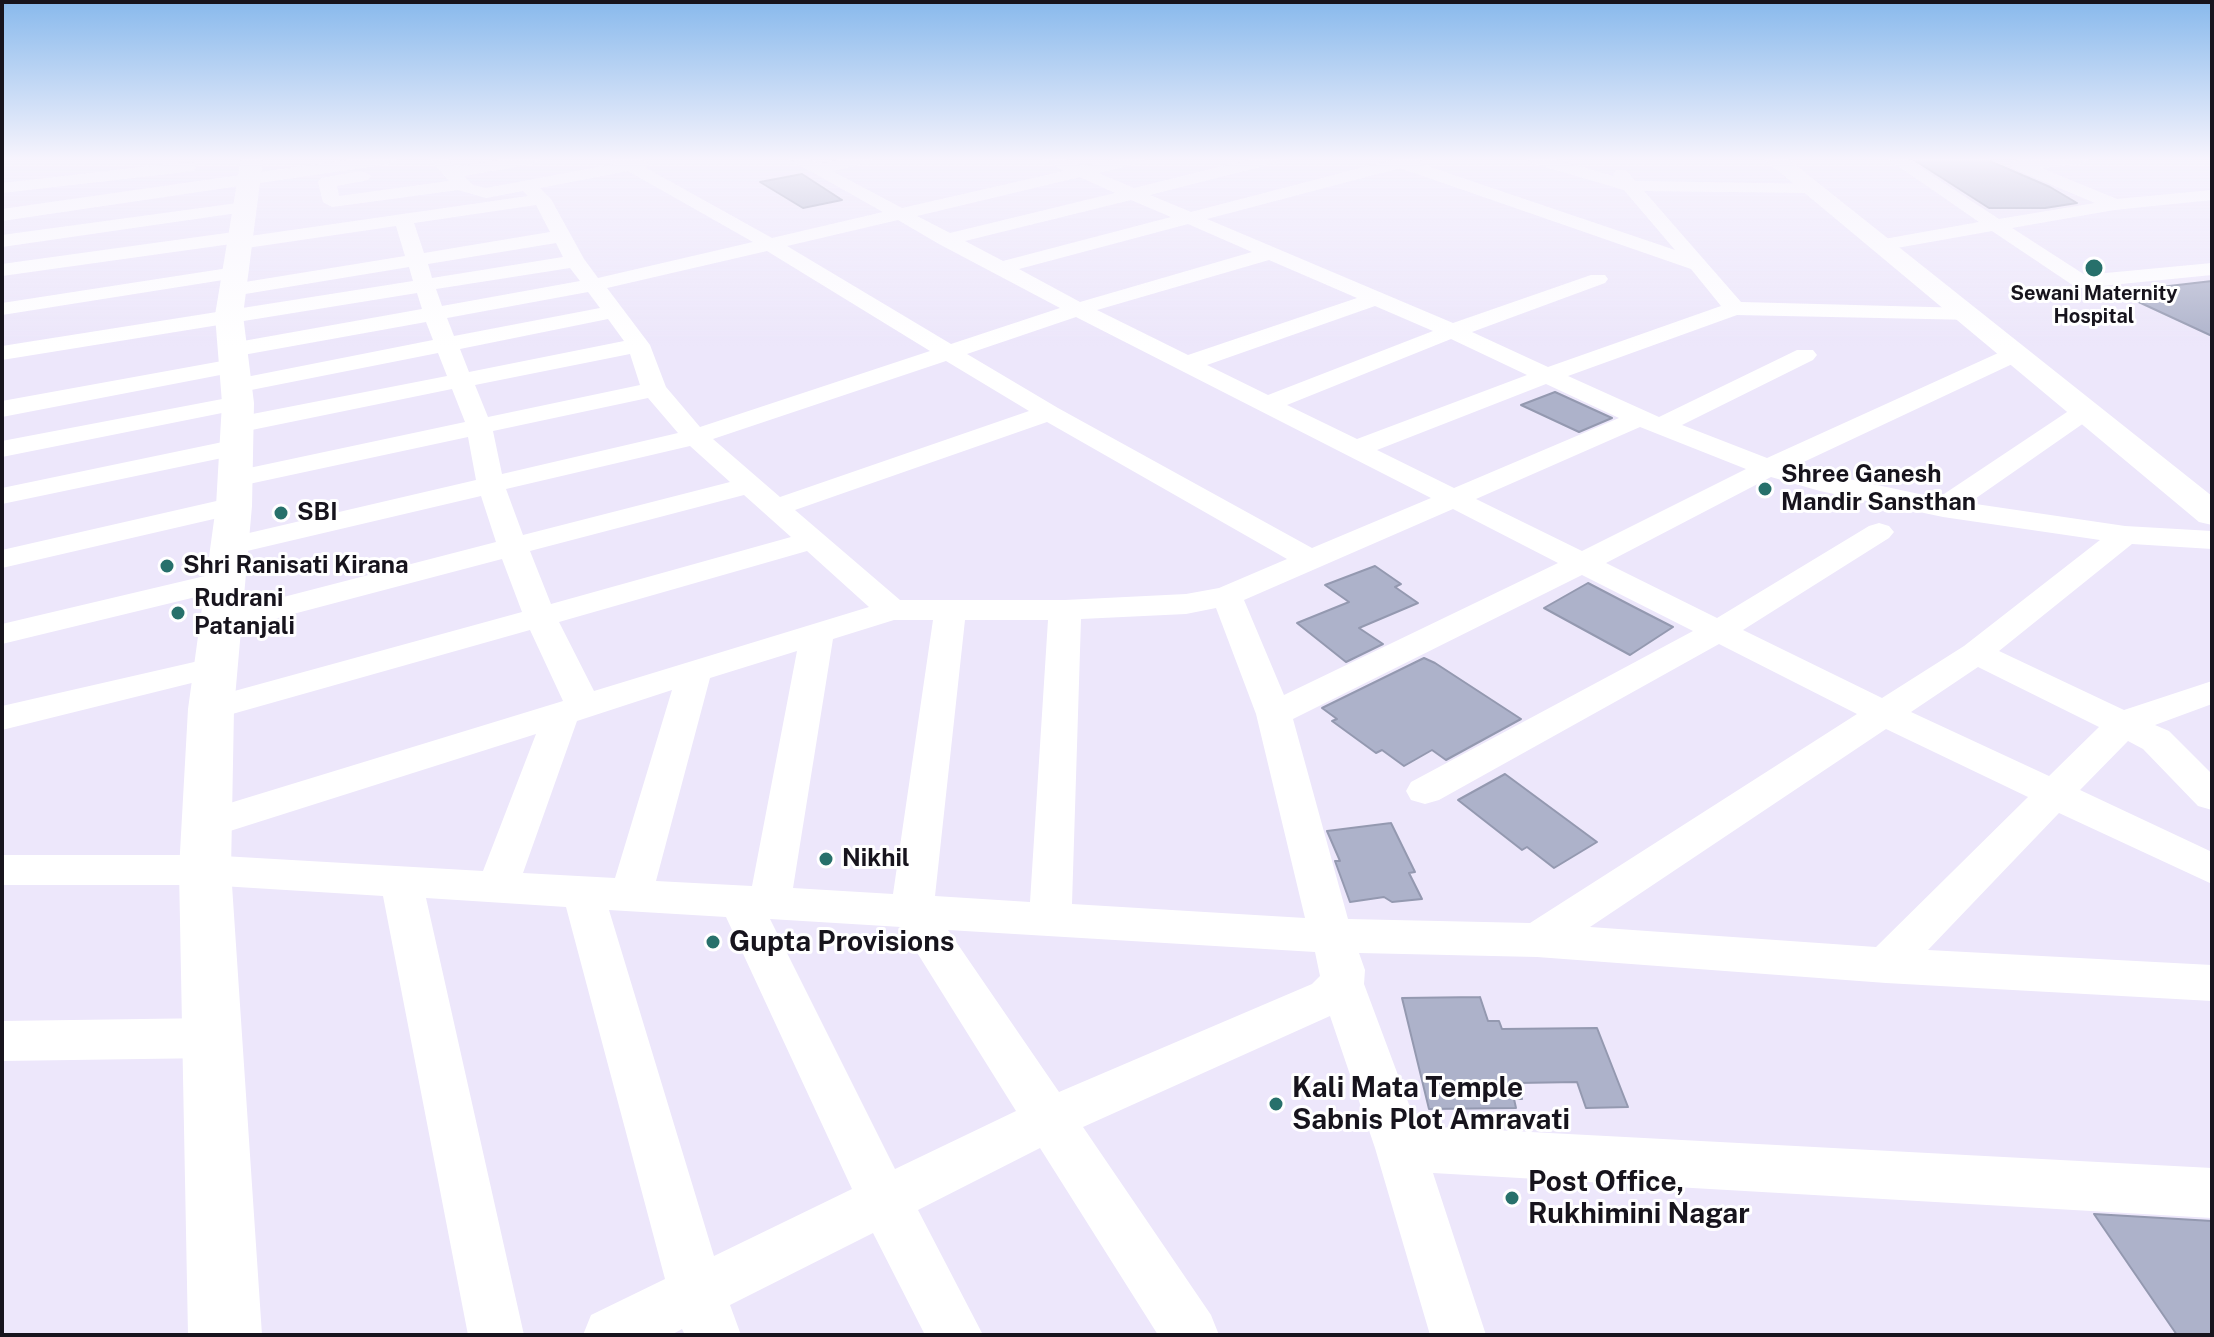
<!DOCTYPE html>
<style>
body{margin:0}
#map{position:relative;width:2214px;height:1337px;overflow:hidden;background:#ede7fb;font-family:"Public Sans",sans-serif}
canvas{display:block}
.frame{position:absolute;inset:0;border:4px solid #17141d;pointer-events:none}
</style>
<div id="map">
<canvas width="2214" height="1337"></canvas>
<div class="frame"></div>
</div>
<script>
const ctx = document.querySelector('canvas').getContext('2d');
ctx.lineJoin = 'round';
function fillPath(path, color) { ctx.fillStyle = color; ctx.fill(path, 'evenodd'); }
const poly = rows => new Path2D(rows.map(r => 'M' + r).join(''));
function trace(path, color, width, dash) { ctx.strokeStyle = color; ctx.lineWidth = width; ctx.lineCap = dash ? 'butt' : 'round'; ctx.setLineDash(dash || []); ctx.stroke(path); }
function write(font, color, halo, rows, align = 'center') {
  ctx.font = font + ' "Public Sans",sans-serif'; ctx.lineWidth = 6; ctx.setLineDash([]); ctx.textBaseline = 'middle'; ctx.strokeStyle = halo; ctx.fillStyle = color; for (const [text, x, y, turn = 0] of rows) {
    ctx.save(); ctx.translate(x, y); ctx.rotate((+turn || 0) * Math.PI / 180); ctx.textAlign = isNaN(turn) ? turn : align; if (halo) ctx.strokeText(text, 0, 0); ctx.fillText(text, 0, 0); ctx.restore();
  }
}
const building = poly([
 [1985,159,2050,187,2077,203,2045,208,1989,208,1914,160,1985,159],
 [802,174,842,200,803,208,760,182,802,174],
 [2212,281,2212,336,2117,292,2212,281],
 [1555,392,1612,418,1579,432,1521,405,1555,392],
 [1375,566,1401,584,1395,587,1418,603,1359,628,1383,644,1346,662,1297,623,1349,602,1325,585,1375,566],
 [1588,583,1634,607,1673,627,1630,655,1544,608,1588,583],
 [1424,658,1435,663,1521,719,1446,760,1432,750,1404,766,1382,750,1376,753,1332,721,1337,719,1322,708,1424,658],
 [1505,774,1597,842,1554,868,1527,847,1522,850,1458,800,1505,774],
 [1391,823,1415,872,1409,873,1422,899,1392,902,1384,897,1350,902,1335,861,1340,861,1327,831,1391,823],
 [1480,997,1488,1021,1499,1021,1502,1029,1597,1028,1628,1107,1586,1108,1577,1082,1517,1083,1522,1099,1514,1099,1516,1108,1429,1109,1402,998,1480,997],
 [2094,1214,2212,1221,2212,1335,2177,1335,2094,1214]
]);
fillPath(building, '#adb2ca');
trace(building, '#9499b0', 2);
fillPath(poly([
 [353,159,396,159,388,164,2,221,2,209,353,159],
 [430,159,447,159,455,167,503,159,540,159,532,164,464,176,473,185,486,188,615,164,610,159,641,159,649,164,646,168,772,238,883,212,789,159,810,159,818,164,840,159,872,159,870,162,832,171,902,208,1064,171,1043,159,1065,159,1083,167,1115,159,1145,159,1143,162,1098,173,1134,188,1252,159,1281,159,1279,162,1150,195,1191,212,1395,159,1423,159,1418,163,1675,250,1624,190,1529,162,1527,159,1554,159,1613,176,1615,171,1621,170,1627,171,1635,181,1817,184,1820,188,1817,192,1811,193,1644,191,1741,302,1967,308,1978,315,1975,320,1737,315,1568,376,1659,417,1797,350,1813,350,1817,355,1813,360,1682,425,1767,458,2007,349,2023,349,2027,354,2023,359,1793,467,1938,498,2076,406,2094,406,2098,411,2094,416,1969,503,2125,526,2212,531,2212,549,2132,544,1999,651,2124,710,2212,681,2212,704,2155,725,2169,731,2212,774,2212,810,2198,806,2143,749,2128,741,2080,790,2212,852,2212,884,2059,813,1928,950,2212,965,2212,1001,1886,983,1537,957,1359,953,1365,970,1364,984,1417,1126,2212,1168,2212,1218,1433,1173,1486,1335,1430,1335,1375,1148,1330,1016,1083,1127,1211,1315,1219,1335,1158,1335,1040,1148,918,1210,983,1335,925,1335,873,1233,730,1305,741,1335,685,1335,682,1329,671,1335,583,1335,591,1315,665,1279,566,907,426,898,524,1335,468,1335,383,896,205,885,2,885,2,855,205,855,483,871,536,734,208,838,194,834,188,824,194,814,563,701,530,630,211,720,198,717,193,709,198,701,522,612,502,559,221,633,210,630,205,623,210,616,496,542,481,496,230,555,219,552,215,546,219,540,476,480,468,437,235,487,225,485,221,479,225,473,235,471,465,422,452,389,237,433,228,430,224,425,228,420,237,417,447,376,438,353,236,393,227,391,224,386,227,381,236,379,433,340,426,322,232,357,224,355,220,350,224,345,232,343,422,309,417,293,2,360,2,346,413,281,409,267,233,296,223,290,233,284,405,256,396,226,240,249,231,244,2,276,2,264,241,231,250,236,528,196,523,191,486,198,458,190,332,207,323,202,318,182,321,178,362,171,371,176,368,180,337,186,339,196,449,181,430,159],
 [1400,168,1691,269,1721,306,1548,367,1472,332,1605,283,1608,279,1605,275,1591,275,1453,323,1207,219,1400,168],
 [628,171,753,242,598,278,584,259,551,199,540,188,628,171],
 [1080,177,1115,193,950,233,917,216,1080,177],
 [1131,200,1171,217,1003,261,965,241,1131,200],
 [536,205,550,232,424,253,414,223,536,205],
 [898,220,939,244,1060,308,951,344,787,246,898,220],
 [1188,224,1252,252,1080,302,1019,269,1188,224],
 [556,243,563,257,432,278,428,264,556,243],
 [767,251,930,351,700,427,666,387,650,345,607,288,767,251],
 [1269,260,1357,298,1188,355,1097,310,1269,260],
 [570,268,580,281,442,306,436,289,570,268],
 [588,292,600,308,454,336,447,318,588,292],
 [1375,306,1433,331,1268,395,1207,365,1375,306],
 [1076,317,1178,369,1431,498,1312,548,1058,408,967,354,1076,317],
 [608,319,624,341,469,372,460,349,608,319],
 [1451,339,1527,375,1357,439,1287,405,1451,339],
 [630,354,640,385,488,417,475,385,630,354],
 [946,361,1029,411,780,497,713,439,946,361],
 [1546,384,1619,418,1454,488,1377,450,1546,384],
 [648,398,678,433,502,474,493,431,648,398],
 [1047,422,1287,559,1219,588,1186,594,1065,600,900,600,795,510,1047,422],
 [1640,427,1746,469,1582,551,1476,499,1640,427],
 [690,446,730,482,523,535,506,489,690,446],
 [1771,477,1820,491,1943,517,2100,540,1964,646,1882,698,1743,630,1889,538,1894,532,1889,526,1879,523,1869,526,1717,618,1606,563,1771,477],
 [744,495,791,537,551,604,530,551,744,495],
 [1453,509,1558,563,1284,695,1244,600,1453,509],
 [807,551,869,607,594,691,559,622,807,551],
 [1582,575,1693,631,1411,782,1406,791,1411,800,1425,804,1439,800,1719,644,1857,714,1530,923,1348,919,1293,719,1582,575],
 [1216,608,1256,714,1305,918,1072,904,1081,619,1186,614,1216,608],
 [894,620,933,620,893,894,793,888,833,639,894,620],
 [965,620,1048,620,1030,902,935,896,965,620],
 [797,651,752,886,656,881,710,678,797,651],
 [1978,667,2099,727,2049,776,1911,712,1978,667],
 [672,690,615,878,523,873,577,721,672,690],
 [1886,729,2028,797,1876,947,1590,927,1886,729],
 [609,910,726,917,852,1189,714,1256,609,910],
 [770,919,901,927,1016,1111,895,1169,770,919],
 [948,930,1315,952,1320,976,1312,984,1059,1092,948,930],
 [1888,159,1907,159,1999,219,2095,203,2012,168,2010,164,2018,159,2088,159,2080,164,2041,168,2117,199,2212,190,2212,200,2114,210,2012,228,2085,275,2212,263,2212,275,2081,288,2074,286,1992,231,1880,251,1873,249,1870,245,1873,241,1979,222,1888,159],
 [188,162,194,163,196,167,194,171,2,193,2,183,188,162],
 [245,202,251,203,254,207,251,211,2,247,2,235,245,202],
 [235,267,242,269,245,273,242,277,2,315,2,303,235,267],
 [233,359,241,361,245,366,241,371,2,417,2,401,233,359],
 [238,396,247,398,250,403,247,408,2,457,2,441,238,396],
 [237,439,246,441,250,447,246,453,2,504,2,488,237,439],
 [234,497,244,500,248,506,244,512,2,568,2,550,234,497],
 [226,571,237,573,241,580,237,587,2,644,2,624,226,571],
 [216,657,228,660,233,667,228,674,2,730,2,706,216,657],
 [212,1018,229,1024,235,1038,229,1052,212,1058,2,1061,2,1021,212,1018]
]), '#fff');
fillPath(poly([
 [241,159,263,159,243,315,254,403,252,506,234,709,231,870,262,1335,188,1335,179,870,188,709,216,506,222,403,215,315,241,159],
 [1764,159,1788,159,2212,496,2212,525,2199,522,1764,159]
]), '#fff');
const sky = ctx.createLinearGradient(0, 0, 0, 346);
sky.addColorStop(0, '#88b9ec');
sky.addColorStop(0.46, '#f7f4fd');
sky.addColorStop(1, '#f7f4fd00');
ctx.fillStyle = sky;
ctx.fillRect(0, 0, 2214, 346);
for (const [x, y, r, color] of [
 [2094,268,10,"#27706b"],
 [1765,489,8,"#27706b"],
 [281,513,8,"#27706b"],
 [167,566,8,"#27706b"],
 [178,613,8,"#27706b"],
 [826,859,8,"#27706b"],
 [713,942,8,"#27706b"],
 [1276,1104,8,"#27706b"],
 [1512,1198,8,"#27706b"]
]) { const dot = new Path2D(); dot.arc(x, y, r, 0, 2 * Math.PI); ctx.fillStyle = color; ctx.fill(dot); trace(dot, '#fff', 3); }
write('bold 20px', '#17141d', '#fff', [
 ["Sewani Maternity",2094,294],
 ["Hospital",2094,317]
]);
write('bold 24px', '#17141d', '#fff', [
 ["Shree Ganesh",1781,475],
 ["Mandir Sansthan",1781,503],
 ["SBI",297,513],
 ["Shri Ranisati Kirana",183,566],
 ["Rudrani",194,599],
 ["Patanjali",194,627],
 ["Nikhil",842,859]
], 'left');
write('bold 28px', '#17141d', '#fff', [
 ["Gupta Provisions",729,942],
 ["Kali Mata Temple",1292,1088],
 ["Sabnis Plot Amravati",1292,1120],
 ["Post Office,",1528,1182],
 ["Rukhimini Nagar",1528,1214]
], 'left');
</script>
